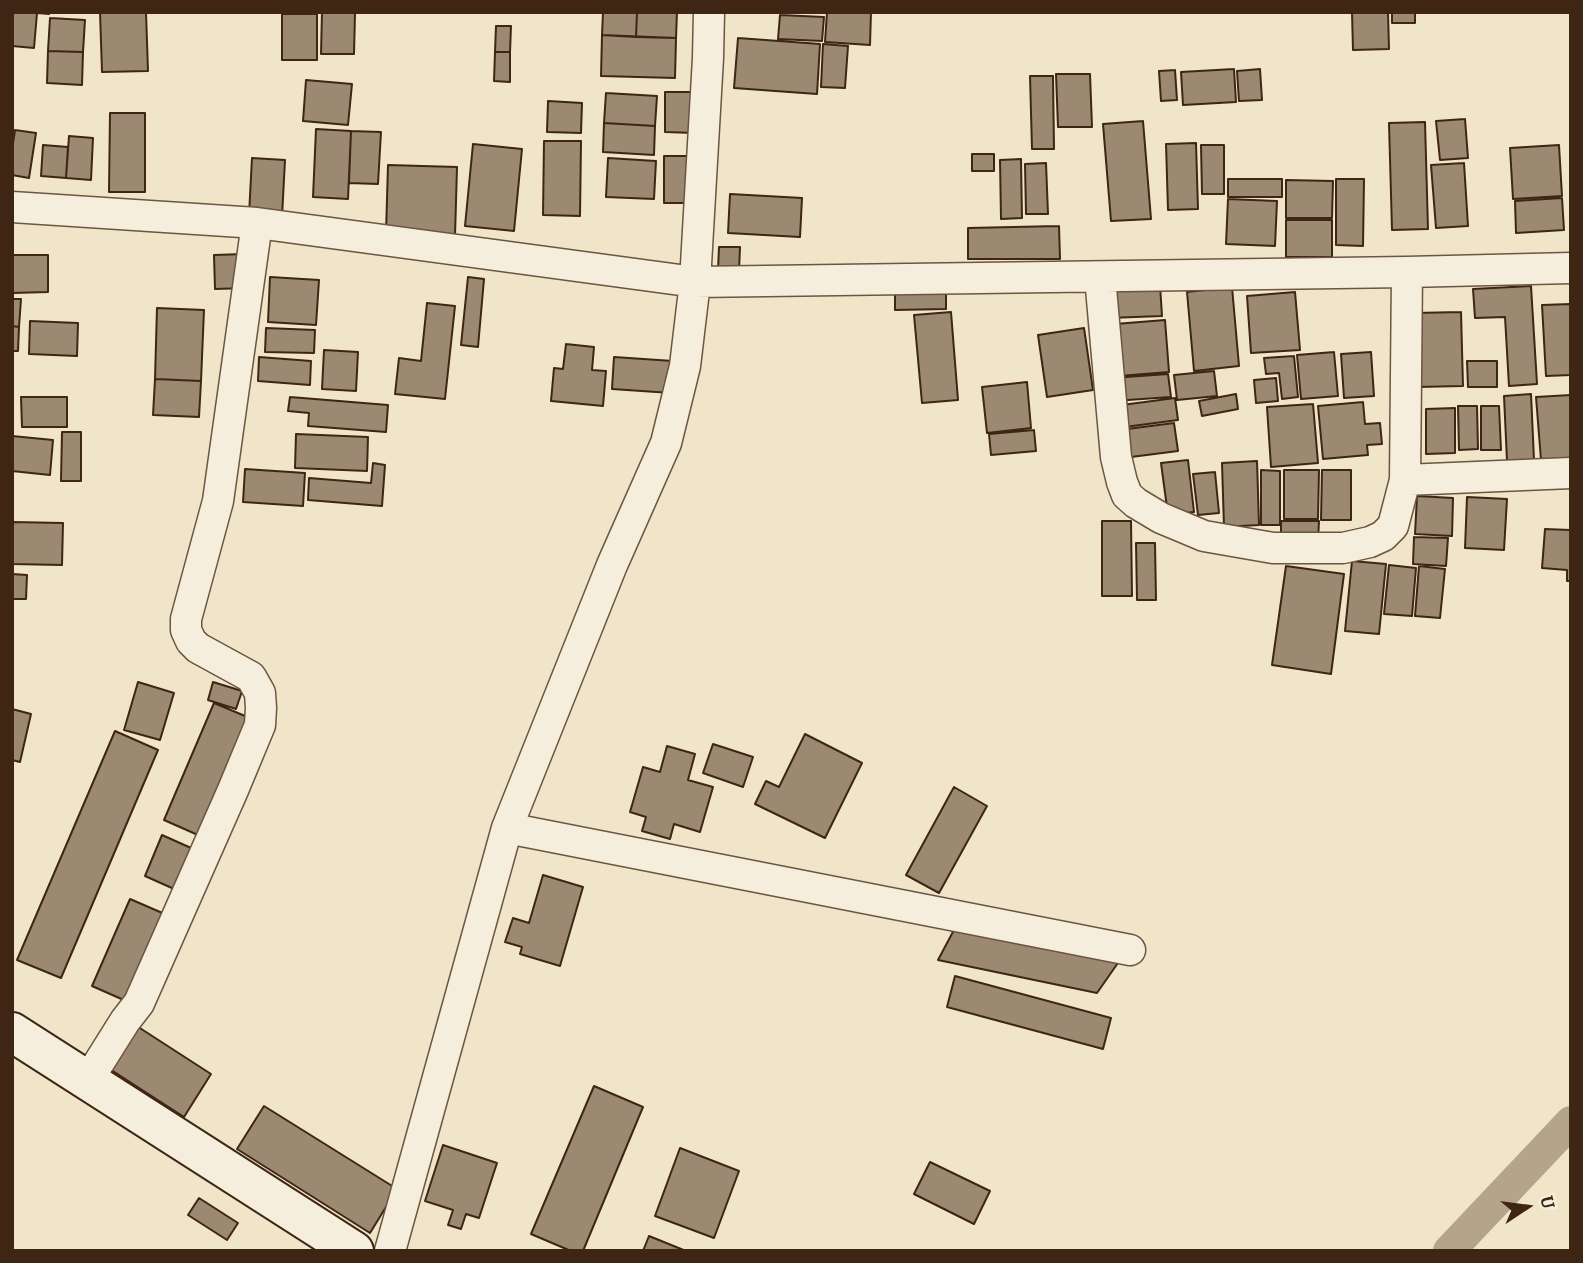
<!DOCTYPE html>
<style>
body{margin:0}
#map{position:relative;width:1583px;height:1263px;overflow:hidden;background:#f1e5c9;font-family:Alegreya,serif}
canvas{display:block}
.frame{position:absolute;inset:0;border:14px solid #3f2514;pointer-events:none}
.north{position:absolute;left:1492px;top:1172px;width:70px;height:70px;-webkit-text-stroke:5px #f6eedc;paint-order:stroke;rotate:77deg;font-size:19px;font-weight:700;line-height:28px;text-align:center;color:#3f2514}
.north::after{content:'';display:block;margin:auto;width:24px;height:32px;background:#3f2514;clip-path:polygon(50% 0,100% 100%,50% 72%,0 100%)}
</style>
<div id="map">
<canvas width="1583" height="1263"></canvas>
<div class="frame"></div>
<div class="north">U</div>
</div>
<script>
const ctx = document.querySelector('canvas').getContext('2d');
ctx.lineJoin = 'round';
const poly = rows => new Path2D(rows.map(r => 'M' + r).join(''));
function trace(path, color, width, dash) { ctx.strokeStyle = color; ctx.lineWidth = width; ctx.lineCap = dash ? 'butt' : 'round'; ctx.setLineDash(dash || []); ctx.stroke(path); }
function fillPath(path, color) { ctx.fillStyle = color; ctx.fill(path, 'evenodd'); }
trace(poly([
 [1449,1251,1571,1122]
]), '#b4a48b', 32);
const building = poly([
 [12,12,49,12,49,14,37,13,34,48,12,46,12,12],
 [100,12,146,12,148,71,102,72,100,12],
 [322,12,355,13,354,54,321,54,322,12],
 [603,12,637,12,636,37,602,35,603,12],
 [637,12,677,12,676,38,636,37,637,12],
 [827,12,871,12,870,45,825,42,827,12],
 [1352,12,1388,12,1389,49,1353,50,1352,12],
 [1392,12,1415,12,1415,23,1392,23,1392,12],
 [282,14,317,14,317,60,282,60,282,14],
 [780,15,824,17,822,41,778,39,780,15],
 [50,18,85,20,83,52,48,51,50,18],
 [496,26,511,26,510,52,495,52,496,26],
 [602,35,676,38,675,78,601,76,602,35],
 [738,38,820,44,817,94,734,88,738,38],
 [823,44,848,46,845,88,821,87,823,44],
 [48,51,83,52,82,85,47,83,48,51],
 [495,52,510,52,510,82,494,81,495,52],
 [1234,69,1236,102,1183,105,1181,72,1234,69],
 [1260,69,1262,100,1239,101,1237,71,1260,69],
 [1175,70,1177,100,1161,101,1159,71,1175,70],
 [1056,74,1090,74,1092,127,1058,127,1056,74],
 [1030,76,1053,76,1054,149,1032,149,1030,76],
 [306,80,352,84,348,125,303,121,306,80],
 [665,92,695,92,694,133,665,132,665,92],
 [606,93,657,96,655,126,604,123,606,93],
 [548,101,582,103,581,133,547,132,548,101],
 [110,113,145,113,145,192,109,192,110,113],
 [1465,119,1468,158,1440,160,1436,121,1465,119],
 [1143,121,1151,219,1111,221,1103,124,1143,121],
 [1425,122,1428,229,1392,230,1389,123,1425,122],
 [604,123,655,126,654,155,603,152,604,123],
 [316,129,351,131,348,199,313,197,316,129],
 [15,130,36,133,29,178,12,175,12,150,15,130],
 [351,131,381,132,378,184,349,183,351,131],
 [69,136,93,138,91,180,66,178,69,136],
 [544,141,581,141,580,216,543,215,544,141],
 [1196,143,1198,209,1168,210,1166,144,1196,143],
 [473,144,522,149,514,231,465,226,473,144],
 [43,145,68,147,66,178,41,176,43,145],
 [1201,145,1224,145,1224,194,1202,194,1201,145],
 [1559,145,1562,196,1513,199,1510,148,1559,145],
 [972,154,994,154,994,171,972,171,972,154],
 [664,156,693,156,694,203,664,203,664,156],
 [252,158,285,160,282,217,249,215,252,158],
 [608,158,656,161,654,199,606,197,608,158],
 [1021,159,1022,218,1001,219,1000,160,1021,159],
 [1046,163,1048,214,1026,214,1025,164,1046,163],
 [1464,163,1468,226,1436,228,1431,165,1464,163],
 [388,165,457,167,455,236,386,233,388,165],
 [1228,179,1282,179,1282,197,1228,197,1228,179],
 [1336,179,1364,179,1363,246,1336,245,1336,179],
 [1286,180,1333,181,1332,218,1286,218,1286,180],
 [730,194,802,198,800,237,728,233,730,194],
 [1562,198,1564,230,1516,233,1515,201,1562,198],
 [1228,199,1277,201,1275,246,1226,244,1228,199],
 [1286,220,1332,220,1332,257,1286,257,1286,220],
 [1059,226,1060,259,968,259,968,228,1059,226],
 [719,247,740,247,739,271,718,270,719,247],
 [245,254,247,288,215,289,214,255,245,254],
 [12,255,48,255,48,292,12,293,12,255],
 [270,277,319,280,316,325,268,322,270,277],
 [468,277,484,279,478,347,461,345,468,277],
 [946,284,946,309,895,310,895,286,946,284],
 [1160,285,1162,316,1109,318,1107,287,1160,285],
 [1531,286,1537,384,1509,386,1505,317,1475,318,1473,289,1531,286],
 [1232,287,1239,366,1194,371,1187,292,1232,287],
 [1295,292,1300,350,1251,353,1247,296,1295,292],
 [12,299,21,299,19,327,12,326,12,299],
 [427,303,455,306,445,399,395,394,399,358,421,361,427,303],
 [1571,304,1571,375,1546,376,1542,305,1571,304],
 [157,308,204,310,201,381,155,379,157,308],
 [951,312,958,400,922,403,914,315,951,312],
 [1461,312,1463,386,1416,387,1414,313,1461,312],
 [1165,320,1169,372,1119,376,1115,324,1165,320],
 [30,321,78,323,77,356,29,354,30,321],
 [12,326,19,327,18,351,12,351,12,326],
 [266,328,315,330,314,353,265,352,266,328],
 [1084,328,1093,390,1047,397,1038,335,1084,328],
 [566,344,594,347,592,370,606,371,603,406,551,401,554,368,563,369,566,344],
 [324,350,358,352,356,391,322,389,324,350],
 [1334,352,1338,396,1301,399,1297,355,1334,352],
 [1371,352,1374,396,1344,398,1341,354,1371,352],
 [1294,356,1298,397,1282,399,1279,373,1266,374,1264,358,1294,356],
 [259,357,311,361,310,385,258,381,259,357],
 [614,357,673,361,671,393,612,389,614,357],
 [1467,361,1497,361,1497,387,1468,387,1467,361],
 [1214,371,1217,396,1177,400,1174,375,1214,371],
 [1168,374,1171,397,1113,401,1112,378,1168,374],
 [1276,378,1278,401,1256,403,1254,380,1276,378],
 [155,379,201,381,199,417,153,415,155,379],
 [1027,382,1031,428,987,433,982,387,1027,382],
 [1236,394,1238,409,1202,416,1199,401,1236,394],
 [1531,394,1534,460,1507,461,1504,396,1531,394],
 [1571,395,1571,458,1541,460,1536,397,1571,395],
 [21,397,67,397,67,427,22,427,21,397],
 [290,397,388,405,386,432,308,426,309,413,288,411,290,397],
 [1175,398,1178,420,1125,427,1122,405,1175,398],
 [1363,402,1365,424,1380,423,1382,444,1367,445,1368,455,1323,459,1318,406,1363,402],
 [1313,404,1318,463,1271,467,1267,407,1313,404],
 [1458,406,1477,406,1478,449,1459,450,1458,406],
 [1481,406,1499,406,1501,450,1481,450,1481,406],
 [1455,408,1455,453,1426,454,1426,409,1455,408],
 [1174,423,1178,451,1131,457,1127,429,1174,423],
 [1034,430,1036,451,991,455,989,434,1034,430],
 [62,432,81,432,81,481,61,481,62,432],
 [296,434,368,437,367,471,295,468,296,434],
 [12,436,53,440,50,475,12,471,12,436],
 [1188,460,1194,512,1168,515,1161,463,1188,460],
 [1257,461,1259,525,1224,527,1222,463,1257,461],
 [373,463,385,465,382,506,308,500,309,478,371,483,373,463],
 [245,469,305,473,303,506,243,502,245,469],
 [1261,470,1280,471,1280,525,1261,525,1261,470],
 [1284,470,1319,470,1318,519,1284,519,1284,470],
 [1322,470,1351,470,1351,520,1321,520,1322,470],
 [1215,472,1219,513,1198,515,1193,474,1215,472],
 [1417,496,1453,498,1452,536,1415,534,1417,496],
 [1467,497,1507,499,1504,550,1465,548,1467,497],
 [1571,519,1571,581,1567,581,1567,570,1542,568,1545,529,1570,530,1571,519],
 [1102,521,1131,521,1132,596,1102,596,1102,521],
 [1281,521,1319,521,1318,541,1281,540,1281,521],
 [12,522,63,523,62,565,12,564,12,522],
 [1414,537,1448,538,1446,566,1413,564,1414,537],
 [1136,543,1155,543,1156,600,1137,600,1136,543],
 [1352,561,1386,564,1379,634,1345,631,1352,561],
 [1389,565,1416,568,1412,616,1384,614,1389,565],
 [1286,566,1344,574,1331,674,1272,665,1286,566],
 [1419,566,1445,569,1440,618,1415,616,1419,566],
 [12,574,27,575,26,599,12,599,12,574],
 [138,682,174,693,160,740,124,730,138,682],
 [213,682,242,691,236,709,208,700,213,682],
 [214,703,257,721,207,839,164,820,214,703],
 [12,709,31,714,20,762,12,760,12,709],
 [115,731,158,750,61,978,17,960,115,731],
 [805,734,862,763,825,838,755,804,766,781,779,787,805,734],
 [713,744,753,757,743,787,703,773,713,744],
 [667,746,695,754,688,780,713,787,700,832,674,824,670,839,642,831,646,817,630,812,643,767,660,772,667,746],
 [954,787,987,806,939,893,906,875,954,787],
 [162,835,200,852,183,893,145,876,162,835],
 [543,875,583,887,560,966,520,954,522,947,505,942,513,918,529,923,543,875],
 [130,899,174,918,135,1005,92,986,130,899],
 [955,928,1120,960,1097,993,938,960,955,928],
 [955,976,1111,1018,1103,1049,947,1007,955,976],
 [129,1021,211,1074,184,1117,102,1064,129,1021],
 [594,1086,643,1107,583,1251,571,1251,531,1234,594,1086],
 [264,1106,397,1189,370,1233,237,1149,264,1106],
 [443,1145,497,1163,479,1218,466,1214,461,1229,448,1225,453,1210,425,1201,443,1145],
 [680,1148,739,1171,714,1238,655,1216,680,1148],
 [930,1162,990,1191,974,1224,914,1194,930,1162],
 [199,1198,238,1223,227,1240,188,1215,199,1198],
 [649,1236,686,1251,643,1251,649,1236]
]);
fillPath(building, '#9c8972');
trace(building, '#3f2514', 2);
const minor = poly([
 [12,207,257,223,695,282,1407,272,1571,268],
 [1100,277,1116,457,1122,482,1127,495,1136,503,1161,518,1204,536,1273,548,1343,548,1370,542,1383,536,1393,526,1405,480,1407,272],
 [1405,480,1571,473],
 [507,828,1130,950],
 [88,1080,125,1021,139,1003,233,790,260,725,261,708,260,693,251,677,198,648,191,641,186,630,186,619,218,501,257,223],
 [390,1251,507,828,612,565,666,443,685,366,695,282,708,58,709,12]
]);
const secondary = poly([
 [12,1032,354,1251]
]);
trace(minor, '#6c5541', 33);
trace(secondary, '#3f2514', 42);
trace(minor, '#f6eedc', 30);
trace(secondary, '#f6eedc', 38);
</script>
